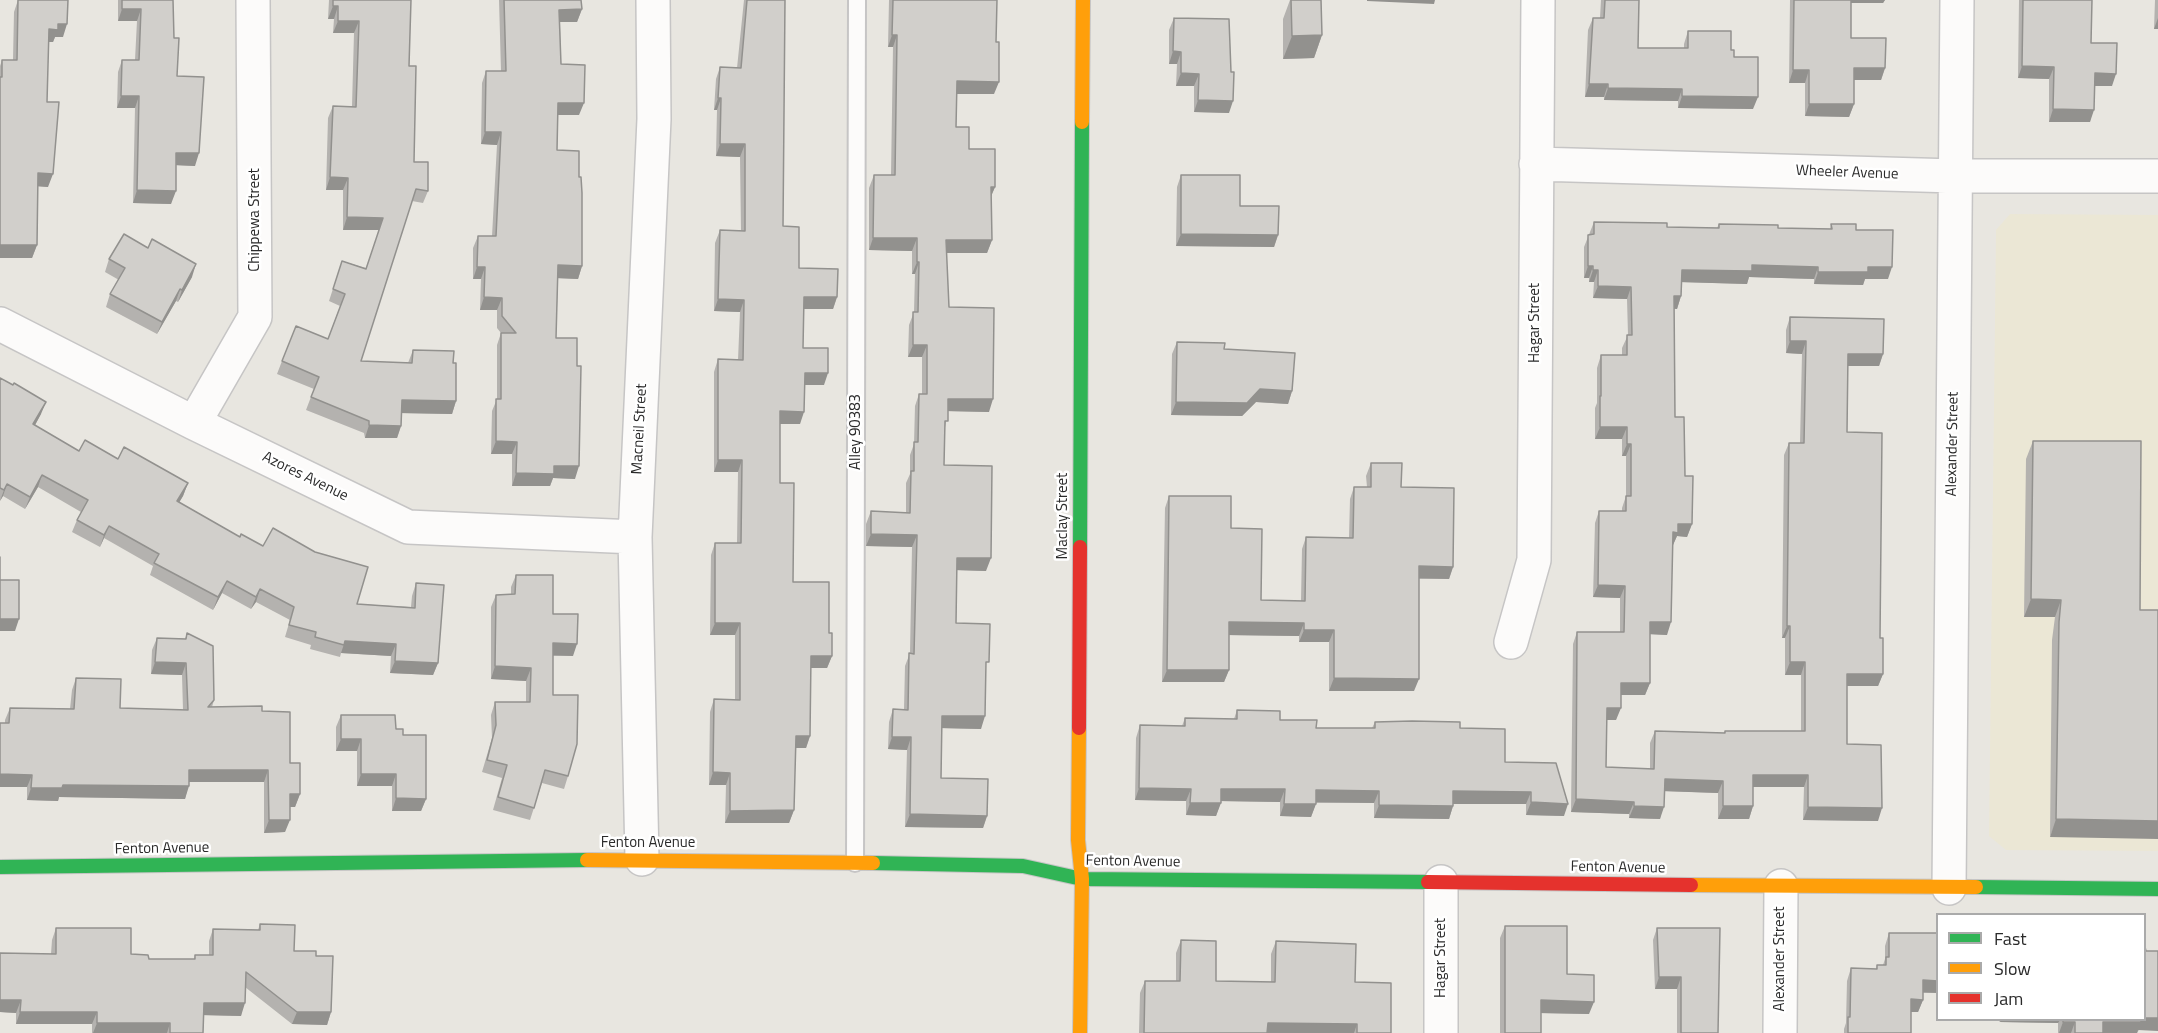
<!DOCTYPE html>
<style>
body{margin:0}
#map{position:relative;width:2158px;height:1033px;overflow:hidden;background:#e8e6e0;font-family:"Titillium Web",sans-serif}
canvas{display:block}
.legend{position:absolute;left:1936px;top:913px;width:210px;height:108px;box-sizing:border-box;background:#fff;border:2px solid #aaa;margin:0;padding:8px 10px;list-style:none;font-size:18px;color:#2a2a2a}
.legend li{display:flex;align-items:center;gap:12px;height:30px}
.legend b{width:30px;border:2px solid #aaa}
</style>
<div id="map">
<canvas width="2158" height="1033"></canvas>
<ul class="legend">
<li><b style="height:8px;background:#30b455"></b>Fast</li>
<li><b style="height:8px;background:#ff9f0a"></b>Slow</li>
<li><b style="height:8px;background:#e5322d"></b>Jam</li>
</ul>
</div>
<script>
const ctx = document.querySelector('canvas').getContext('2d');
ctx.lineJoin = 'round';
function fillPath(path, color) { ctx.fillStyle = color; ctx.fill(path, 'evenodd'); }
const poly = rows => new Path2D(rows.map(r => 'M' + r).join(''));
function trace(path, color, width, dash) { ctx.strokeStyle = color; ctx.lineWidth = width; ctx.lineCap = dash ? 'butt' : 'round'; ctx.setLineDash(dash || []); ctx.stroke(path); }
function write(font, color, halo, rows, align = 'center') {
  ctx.font = font + ' "Titillium Web",sans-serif'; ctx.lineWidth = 5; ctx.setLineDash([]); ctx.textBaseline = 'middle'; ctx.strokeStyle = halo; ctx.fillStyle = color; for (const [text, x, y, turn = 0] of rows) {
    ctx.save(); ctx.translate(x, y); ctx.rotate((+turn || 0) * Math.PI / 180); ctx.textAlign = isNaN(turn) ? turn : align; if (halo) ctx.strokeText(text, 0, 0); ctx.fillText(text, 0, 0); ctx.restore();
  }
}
fillPath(poly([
 [2010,214,2158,215,2158,851,2006,850,1989,836,1996,230]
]), '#ebe7d5');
const lane = poly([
 [855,863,857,0]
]);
const street = poly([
 [1536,164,1955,176,2158,176],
 [0,324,194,423,408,527,635,537],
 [194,423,255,317,253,0],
 [1511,642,1534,560,1538,0],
 [642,859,635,537,654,119,653,0],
 [1441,882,1441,1033],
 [1949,888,1957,0],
 [1780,1033,1781,886]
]);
const fast = poly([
 [1080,547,1082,122],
 [873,863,1023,866,1082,879,1428,882],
 [0,867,587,860],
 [1976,887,2158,889]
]);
const slow = poly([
 [1082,122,1083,0],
 [1079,728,1078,840,1082,879,1080,1033],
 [587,860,873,863],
 [1691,885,1976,887]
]);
const jam = poly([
 [1079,728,1080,547],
 [1428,882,1691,885]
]);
trace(lane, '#c6c5c5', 20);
trace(street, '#c6c5c5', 36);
trace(fast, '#c6c5c5', 16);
trace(slow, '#c6c5c5', 16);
trace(jam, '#c6c5c5', 16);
trace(lane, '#fcfbfa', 16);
trace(street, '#fcfbfa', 33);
trace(fast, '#30b455', 14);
trace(slow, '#ff9f0a', 14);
trace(jam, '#e5322d', 14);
fillPath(poly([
 [18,0,63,37,55,37,53,42,48,42,47,102,48,187,38,186,37,245,32,258,0,258,0,66,2,60,13,60,14,12],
 [118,0,173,0,174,38,177,76,195,166,176,165,171,204,133,203,135,108,117,108,118,72,122,60,135,60,137,21,118,21],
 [329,0,411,0,409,66,414,162,428,191,423,203,412,201,361,361,408,363,413,350,453,363,456,401,452,414,402,413,401,426,397,438,365,438,364,433,306,410,314,389,277,374,282,361,328,339,340,306,329,301,342,261,366,268,379,230,343,230,343,190,326,190,328,118,333,106,352,106,354,33,333,33,334,19,328,19],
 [499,0,581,0,582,9,577,22,560,22,561,64,579,115,558,115,557,150,579,177,582,266,578,279,558,278,556,338,575,479,553,478,550,486,512,486,512,454,491,454,492,411,497,399,497,345,501,333,497,328,497,310,480,310,481,279,473,279,473,248,478,236,492,236,497,145,481,144,482,83,486,71,501,71],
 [744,0,785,0,783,226,799,268,837,297,833,309,804,309,803,348,824,385,805,385,800,424,780,424,780,483,793,582,829,633,832,656,827,668,811,668,810,736,806,748,795,748,794,810,789,823,725,823,726,785,709,785,710,712,714,699,735,700,735,635,710,635,711,555,715,543,737,543,738,472,714,472,714,372,718,359,738,360,740,312,714,311,715,243,720,230,741,231,740,157,716,156,717,110,714,110,716,79,720,67,737,68],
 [889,0,997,0,994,94,957,94,956,127,969,149,995,187,991,196,992,240,987,253,946,253,949,307,989,412,948,411,945,428,944,465,986,571,957,570,956,623,986,672,981,729,942,728,941,778,987,816,983,828,905,827,907,750,888,749,889,722,893,709,904,709,905,666,910,653,912,547,866,546,866,524,871,511,906,513,906,483,910,474,910,455,914,444,915,406,919,394,922,394,922,357,908,357,909,325,914,312,915,274,912,274,912,251,869,250,869,188,874,175,891,175,893,47,888,47],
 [1290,0,1321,0,1322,35,1314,58,1283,59,1283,19],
 [1601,0,1639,0,1638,48,1684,48,1684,44,1688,31,1731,50,1753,109,1678,108,1678,101,1604,100,1604,97,1585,97,1588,30,1593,18,1600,18],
 [1790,0,1885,0,1883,3,1851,3,1851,38,1885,68,1881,80,1854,80,1854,104,1849,117,1805,116,1805,83,1789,83],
 [2019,0,2092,0,2091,43,2112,86,2095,86,2090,122,2049,122,2049,79,2018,78],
 [2155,0,2158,0,2158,29,2154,29],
 [1174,18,1229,113,1194,112,1194,86,1176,86,1177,64,1169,64,1169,30],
 [1181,175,1240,206,1278,235,1274,247,1176,246,1177,187],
 [1594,222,1667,227,1717,228,1719,224,1778,228,1830,229,1831,224,1856,230,1888,279,1865,279,1863,285,1814,284,1814,279,1749,277,1747,284,1682,282,1681,296,1677,309,1674,309,1675,417,1692,524,1687,537,1677,536,1673,545,1667,635,1650,634,1650,683,1645,695,1621,695,1616,720,1607,720,1606,767,1650,769,1650,743,1655,731,1724,733,1725,731,1801,731,1801,675,1785,675,1785,638,1782,638,1784,455,1789,443,1800,443,1802,354,1786,353,1786,330,1790,317,1883,354,1879,366,1848,366,1847,432,1880,638,1883,674,1878,686,1847,686,1847,744,1878,821,1803,820,1804,787,1753,787,1753,806,1749,819,1718,819,1718,793,1665,791,1660,819,1629,818,1629,814,1571,812,1573,644,1577,632,1620,632,1620,598,1593,597,1595,523,1599,511,1622,511,1622,508,1626,496,1626,456,1622,456,1622,439,1595,439,1595,408,1597,403,1597,368,1601,355,1622,355,1622,348,1628,335,1627,299,1593,298,1594,282,1589,282,1589,278,1584,278,1584,247],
 [109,259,192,277,178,302,176,301,157,334,106,307,110,294,119,280,105,272],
 [1177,342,1224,349,1292,391,1288,404,1256,402,1242,416,1171,415,1172,354],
 [0,378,41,414,35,425,79,451,118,459,188,483,183,496,179,502,357,604,411,607,412,596,416,583,438,663,433,675,390,673,391,656,341,653,340,657,310,649,311,645,285,637,290,620,256,602,251,609,222,593,213,610,150,575,153,566,104,538,100,547,72,532,77,520,81,512,38,487,25,509,3,496,0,501],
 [2033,441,2140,610,2050,837,2052,640,2055,617,2024,617,2026,459],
 [1371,463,1401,487,1453,567,1449,579,1419,579,1414,691,1329,691,1329,642,1299,642,1299,636,1229,635,1229,670,1224,682,1162,682,1165,508,1169,496,1231,528,1261,600,1301,601,1302,549,1306,537,1349,538,1350,499,1354,487,1367,487,1366,476],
 [516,575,553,614,573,656,553,656,553,695,568,776,564,789,542,783,530,820,493,810,502,778,482,772,492,738,491,715,495,702,526,702,526,681,491,679,491,607,496,595,511,594,511,587],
 [187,633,214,700,212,707,262,711,290,763,300,794,295,807,290,807,285,832,264,833,264,782,189,782,185,799,59,797,58,801,27,800,27,787,0,787,0,723,5,723,5,720,10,708,70,709,72,690,76,678,120,708,183,710,182,675,151,674,152,650,157,638,185,639],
 [1237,710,1316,728,1372,728,1375,722,1460,728,1505,762,1564,816,1526,815,1526,804,1453,804,1453,806,1449,819,1374,818,1374,803,1316,803,1311,817,1280,816,1280,802,1221,801,1216,816,1186,815,1186,801,1135,800,1136,738,1140,725,1182,726,1185,718,1234,719],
 [341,715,396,729,403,735,426,799,421,811,392,811,392,786,357,786,357,751,336,751,336,727],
 [260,924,294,951,316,956,331,1012,327,1025,292,1024,245,987,241,1016,204,1015,203,1033,92,1033,92,1024,16,1024,16,1013,0,1012,0,953,51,954,52,940,56,928,131,954,149,959,194,959,195,955,209,955,209,941,213,929,258,930],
 [1505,926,1567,974,1589,1014,1541,1013,1541,1033,1500,1033,1500,938],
 [1657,928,1718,1033,1677,1033,1677,989,1655,989,1653,940],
 [1889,933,1938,933,1938,993,1923,993,1923,1000,1918,1012,1911,1012,1911,1033,1844,1033,1844,1029,1846,1023,1847,981,1851,968,1876,969,1877,965,1883,965,1885,959,1885,946],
 [1181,940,1216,981,1271,982,1271,954,1276,941,1355,982,1391,1033,1139,1033,1140,993,1145,981,1176,981,1176,953],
 [1998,1020,2145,1020,2137,1033,2058,1033,2058,1023,2000,1022]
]), '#b4b2af');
fillPath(poly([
 [1367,0,1435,0,1434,4,1367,1],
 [1848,0,1885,0,1883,3,1847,3],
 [333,6,338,6,334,19,328,19],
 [122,9,141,9,137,21,118,21],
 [582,9,577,22,555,22,559,10],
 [2158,18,2158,29,2154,29],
 [338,21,359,21,354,33,333,33],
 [58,24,67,24,63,37,55,37,53,42,44,42,49,29],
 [892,35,897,35,893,47,888,47],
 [1322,35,1314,58,1283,59,1292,36],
 [1173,51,1181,52,1177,64,1169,64],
 [2022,66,2054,67,2049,79,2018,78],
 [1854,68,1885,68,1881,80,1849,80],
 [1793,70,1809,70,1805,83,1789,83],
 [1181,73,1199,74,1194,86,1176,86],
 [2095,73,2116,74,2112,86,2091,86],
 [957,81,999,82,994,94,953,94],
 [1589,84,1608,84,1604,97,1585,97],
 [1608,88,1682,89,1678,101,1604,100],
 [121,96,139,96,135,108,117,108],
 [1682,96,1758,97,1753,109,1678,108],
 [718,98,721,98,717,110,714,110],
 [1198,100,1233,101,1229,113,1194,112],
 [558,103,584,103,579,115,553,115],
 [1809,104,1854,104,1849,117,1805,116],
 [2053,109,2094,110,2090,122,2049,122],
 [485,132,501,132,497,145,481,144],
 [720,144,745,144,740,157,716,156],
 [176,153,199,153,195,166,172,165],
 [38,173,53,174,48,187,33,186],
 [330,177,348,178,343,190,326,190],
 [991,187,995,187,990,199],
 [137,190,176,191,171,204,133,203],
 [347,217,383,218,379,230,343,230],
 [1181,234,1278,235,1274,247,1176,246],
 [873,238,917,238,912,251,869,250],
 [946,240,992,240,987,253,941,253],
 [0,245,37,245,32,258,0,258],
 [917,262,919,262,915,274,912,274],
 [196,264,192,277,178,302,182,290],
 [558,265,582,266,578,279,554,278],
 [1752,265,1818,267,1814,279,1749,277,1747,284,1677,282,1682,270],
 [1588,266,1593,266,1589,278,1584,278],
 [477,267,485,267,481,279,473,279],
 [1868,267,1892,267,1888,279,1865,279,1863,285,1814,284,1818,272],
 [1593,270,1598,270,1594,282,1589,282],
 [1598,286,1631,287,1627,299,1593,298],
 [180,289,176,301,157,334,162,322],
 [1674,296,1681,296,1677,309,1670,308],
 [484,297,502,298,497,310,480,310],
 [804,297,837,297,833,309,800,309],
 [718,299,744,300,740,312,714,311],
 [1790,341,1806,341,1802,354,1786,353],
 [913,345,927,345,922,357,908,357],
 [1848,354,1883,354,1879,366,1844,366],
 [805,373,828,373,824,385,800,385],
 [1260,389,1292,391,1288,404,1256,402,1242,416,1171,415,1176,402],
 [948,399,993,399,989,412,943,411],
 [402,400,456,401,452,414,397,413],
 [46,402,41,414,29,436,33,424],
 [780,411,804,412,800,424,776,424],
 [369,425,401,426,397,438,365,438],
 [1600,427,1627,427,1622,439,1595,439],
 [496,441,517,442,512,454,491,454],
 [1627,444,1631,444,1626,456,1622,456],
 [718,460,742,460,738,472,714,472],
 [554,466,579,466,575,479,553,478,550,486,512,486,516,473],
 [42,475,38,487,25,509,30,497],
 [188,483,183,496,173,513,177,501],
 [7,484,3,496,0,501,4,490],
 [1678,524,1692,524,1687,537,1677,536,1673,545,1668,545,1673,532],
 [109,526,104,538,100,547,104,535],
 [871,534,917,535,912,547,866,546],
 [957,558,991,558,986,571,953,570],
 [1419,566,1453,567,1449,579,1414,578],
 [227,581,222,593,213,610,218,597],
 [1598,585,1625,586,1620,598,1593,597],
 [260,589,256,602,251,609,256,597],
 [2031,599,2061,600,2055,617,2024,617],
 [0,619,19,619,15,631,0,631],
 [1229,622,1304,623,1299,636,1224,635],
 [1650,622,1671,622,1667,635,1646,634],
 [715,623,740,623,735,635,710,635],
 [1787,626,1790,626,1785,638,1782,638],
 [1304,630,1334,630,1329,642,1299,642],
 [345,641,396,644,391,656,341,653],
 [553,643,577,644,573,656,548,655],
 [811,656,832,656,827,668,806,668],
 [395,661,438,663,433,675,390,673],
 [155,662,186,663,182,675,151,674],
 [1790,662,1805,662,1801,675,1785,675],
 [495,666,531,668,526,681,491,679],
 [1167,670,1229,670,1224,682,1162,682],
 [1847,674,1883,674,1878,686,1843,686],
 [1334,678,1419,679,1414,691,1329,691],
 [1621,683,1650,683,1645,695,1616,695],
 [1607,708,1621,708,1616,720,1603,720],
 [942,716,985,716,981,729,938,728],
 [796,736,810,736,806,748,791,748],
 [892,737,911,737,907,750,888,749],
 [341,739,361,739,357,751,336,751],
 [189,770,268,770,264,782,185,782],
 [713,772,730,773,726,785,709,785],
 [0,774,32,775,27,787,0,787],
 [361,774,396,774,392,786,357,786],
 [1753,775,1808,775,1804,787,1748,787],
 [1665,779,1723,781,1718,793,1660,791],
 [63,785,189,786,185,799,59,797,58,801,27,800,31,788],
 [1139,788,1191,789,1186,801,1135,800],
 [1221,789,1285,789,1280,802,1217,801],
 [1316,790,1379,791,1374,803,1311,802],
 [1453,791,1531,792,1526,804,1449,804],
 [290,794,300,794,295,807,285,807],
 [396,798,426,799,421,811,392,811],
 [1576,799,1634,802,1629,814,1571,812],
 [1531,802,1568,804,1564,816,1526,815],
 [1190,803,1221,803,1216,816,1186,815],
 [1284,804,1316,804,1311,817,1280,816],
 [1379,805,1453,806,1449,819,1374,818],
 [1634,806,1664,807,1660,819,1629,818],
 [1723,806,1753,806,1749,819,1718,819],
 [1808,807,1882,808,1878,821,1803,820],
 [794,810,789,823,725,823,730,811],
 [910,814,987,816,983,828,905,827],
 [2056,819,2158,821,2158,839,2050,837],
 [269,820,290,820,285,832,264,833],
 [1659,977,1681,977,1677,989,1655,989],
 [1923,980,1938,981,1938,993,1918,992],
 [1911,999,1923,1000,1918,1012,1907,1012],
 [0,1000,21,1000,16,1013,0,1012],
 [1541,1000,1594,1002,1589,1014,1537,1013],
 [204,1003,245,1003,241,1016,199,1015],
 [20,1012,97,1012,92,1024,16,1024],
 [297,1012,331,1012,327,1025,292,1024],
 [2145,1018,2158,1018,2158,1031,2138,1030,2137,1033,2099,1033,2103,1022,2145,1020],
 [2001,1020,2060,1020,2058,1023,2000,1022],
 [2063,1022,2075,1022,2071,1033,2059,1033],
 [97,1023,170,1023,167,1033,93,1033],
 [1268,1023,1357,1024,1354,1033,1264,1033]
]), '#92918e');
const building = poly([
 [18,0,68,0,67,24,58,24,58,30,49,29,47,102,59,102,53,174,38,173,37,245,0,245,0,77,2,77,2,60,17,60,18,0],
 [122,0,173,0,174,38,179,38,177,76,204,77,199,153,176,153,176,191,137,190,139,96,121,96,122,60,139,60,141,9,122,9,122,0],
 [333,0,411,0,409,66,416,66,414,162,428,162,428,191,416,189,361,361,412,363,413,350,454,351,453,363,456,363,456,401,402,400,401,426,369,425,369,421,311,397,319,377,282,361,296,326,328,339,345,294,333,289,342,261,366,269,383,218,347,217,348,178,330,177,333,106,356,107,359,21,338,21,338,6,333,6,333,0],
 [504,0,581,0,582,9,559,10,561,64,585,65,584,103,558,103,557,150,579,151,579,177,581,177,582,193,582,266,558,265,556,338,577,338,577,366,581,366,579,466,554,466,554,474,516,473,517,442,496,441,496,399,501,399,501,333,516,333,502,316,502,298,484,297,485,267,477,267,478,236,496,236,501,132,485,132,486,71,506,71,504,0],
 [747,0,785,0,783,226,799,227,799,268,838,269,837,297,804,297,803,348,828,348,828,373,805,373,804,412,780,411,780,483,794,483,793,582,829,582,829,633,832,633,832,656,811,656,810,736,796,736,794,810,730,811,730,773,713,772,714,699,740,700,740,623,715,623,715,543,741,543,742,460,718,460,718,359,743,360,744,300,718,299,720,230,745,231,745,144,720,144,721,98,718,98,720,67,741,68,747,0],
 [893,0,997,0,996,42,999,42,999,82,957,81,956,127,969,127,969,149,995,149,995,187,991,187,992,240,946,240,949,307,994,308,993,399,948,399,948,421,945,421,944,465,992,466,991,558,957,558,956,623,990,624,989,662,986,662,985,716,942,716,941,778,988,779,987,816,910,814,911,737,892,737,893,709,908,710,909,653,914,654,917,535,871,534,871,511,910,513,911,471,914,471,914,442,918,442,919,394,927,394,927,345,913,345,913,312,918,312,919,262,917,262,917,238,873,238,874,175,895,175,897,35,892,35,893,0],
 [1291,0,1321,0,1322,35,1292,36,1291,0],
 [1605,0,1639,0,1638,48,1688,48,1688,31,1731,31,1731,50,1734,50,1734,57,1758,57,1758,97,1682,96,1682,89,1608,88,1608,84,1589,84,1593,18,1604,18,1605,0],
 [1794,0,1851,0,1851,38,1886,38,1885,68,1854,68,1854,104,1809,104,1809,70,1793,70,1794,0],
 [2023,0,2092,0,2091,43,2117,43,2116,74,2095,73,2094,110,2053,109,2054,67,2022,66,2023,0],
 [1174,18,1229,19,1231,72,1234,72,1233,101,1198,100,1199,74,1181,73,1181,52,1173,51,1174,18],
 [1181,175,1240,175,1240,206,1279,206,1278,235,1181,234,1181,175],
 [1594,222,1667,223,1667,227,1719,228,1719,224,1778,225,1778,228,1832,229,1831,224,1856,224,1856,230,1893,230,1892,267,1868,267,1868,272,1818,272,1818,267,1752,265,1752,271,1682,270,1681,296,1674,296,1675,417,1684,417,1685,476,1693,476,1692,524,1678,524,1678,533,1673,532,1671,622,1650,622,1650,683,1621,683,1621,708,1607,708,1606,767,1654,769,1655,731,1725,733,1725,731,1805,731,1805,662,1790,662,1790,626,1787,626,1789,443,1804,443,1806,341,1790,341,1790,317,1884,319,1883,354,1848,354,1847,432,1882,433,1880,638,1883,638,1883,674,1847,674,1847,744,1881,745,1882,808,1808,807,1808,775,1753,775,1753,806,1723,806,1723,781,1665,779,1664,807,1634,806,1634,802,1576,799,1577,632,1624,632,1625,586,1598,585,1599,511,1626,511,1626,496,1631,496,1631,444,1627,444,1627,427,1600,427,1600,396,1601,396,1601,355,1627,355,1627,335,1632,335,1631,287,1598,286,1598,270,1593,270,1593,266,1588,266,1588,235,1594,234,1594,222],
 [124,234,148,248,152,239,196,264,182,290,180,289,162,322,110,294,125,268,109,259,124,234],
 [1177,342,1225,343,1224,349,1295,353,1292,391,1260,389,1247,403,1176,402,1177,342],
 [0,378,13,385,14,383,46,402,33,424,79,451,85,440,118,459,124,447,188,483,177,501,240,537,241,534,263,546,273,528,315,552,368,567,357,604,415,608,416,583,444,585,438,663,395,661,396,644,345,641,344,645,315,637,316,632,289,625,294,607,260,589,256,597,227,581,218,597,154,563,159,554,109,526,104,535,77,520,88,500,42,475,30,497,7,484,4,490,0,488,0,378],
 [2033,441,2141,441,2140,610,2158,610,2158,821,2056,819,2059,622,2061,600,2031,599,2033,441],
 [1371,463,1402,463,1401,487,1454,488,1453,567,1419,566,1419,679,1334,678,1334,630,1304,630,1304,623,1229,622,1229,670,1167,670,1169,496,1231,496,1231,528,1262,529,1261,600,1305,601,1306,537,1353,538,1354,487,1371,487,1371,463],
 [0,557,0,580,19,580,19,619,0,619,0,557],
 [516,575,553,575,553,614,578,614,577,644,553,643,553,695,578,695,577,744,568,776,545,770,534,808,498,797,507,765,487,760,496,725,495,702,530,702,531,668,495,666,496,595,515,594,516,575],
 [187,633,213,646,214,700,208,707,262,706,262,711,290,712,290,763,300,763,300,794,290,794,290,820,269,820,268,770,189,770,189,786,63,785,62,788,31,788,32,775,0,774,0,723,9,723,10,708,74,709,76,678,121,679,120,708,188,710,186,663,155,662,157,638,186,639,187,633],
 [1237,710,1280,711,1280,720,1317,720,1316,728,1375,728,1375,722,1412,721,1460,722,1460,728,1505,729,1505,762,1556,763,1568,804,1531,802,1531,792,1453,791,1453,806,1379,805,1379,791,1316,790,1316,804,1284,804,1285,789,1221,789,1221,803,1190,803,1191,789,1139,788,1140,725,1185,726,1185,718,1237,719,1237,710],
 [341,715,395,715,396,729,403,729,403,735,426,735,426,799,396,798,396,774,361,774,361,739,341,739,341,715],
 [260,924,295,925,294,951,316,951,316,956,333,956,331,1012,297,1012,246,972,245,1003,204,1003,203,1033,170,1033,170,1023,97,1023,97,1012,20,1012,21,1000,0,1000,0,953,56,954,56,928,131,928,131,954,148,955,149,959,195,959,195,955,213,955,213,929,260,930,260,924],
 [1505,926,1567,926,1567,974,1594,975,1594,1002,1541,1000,1541,1033,1505,1033,1505,926],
 [1657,928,1720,928,1718,1033,1681,1033,1681,977,1659,977,1657,928],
 [1889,933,1938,933,1938,981,1923,980,1923,1000,1911,999,1911,1033,1848,1033,1848,1017,1850,1017,1851,968,1877,969,1877,965,1886,965,1886,957,1889,957,1889,933],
 [1181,940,1216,941,1216,981,1275,982,1276,941,1356,944,1355,982,1391,983,1391,1033,1357,1033,1357,1024,1268,1023,1267,1033,1144,1033,1145,981,1180,981,1181,940],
 [2145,947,2146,951,2158,951,2158,1018,2145,1018,2145,947],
 [2063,1020,2141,1020,2141,1022,2103,1022,2103,1033,2075,1033,2075,1022,2063,1022,2063,1020]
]);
fillPath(building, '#d1cfcb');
trace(building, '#92918e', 1.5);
write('15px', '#2a2a2a', '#fff', [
 ["Wheeler Avenue",1847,173,2],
 ["Chippewa Street",255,220,-90],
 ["Hagar Street",1535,323,-90],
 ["Macneil Street",640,429,-87],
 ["Alley 90383",856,432,-90],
 ["Alexander Street",1953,444,-89],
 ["Azores Avenue",305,477,26],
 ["Maclay Street",1063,516,-90],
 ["Fenton Avenue",648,843],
 ["Fenton Avenue",162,849,-1],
 ["Fenton Avenue",1133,862,1],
 ["Fenton Avenue",1618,868,1],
 ["Hagar Street",1441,958,-90],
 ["Alexander Street",1780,959,-90]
]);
</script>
